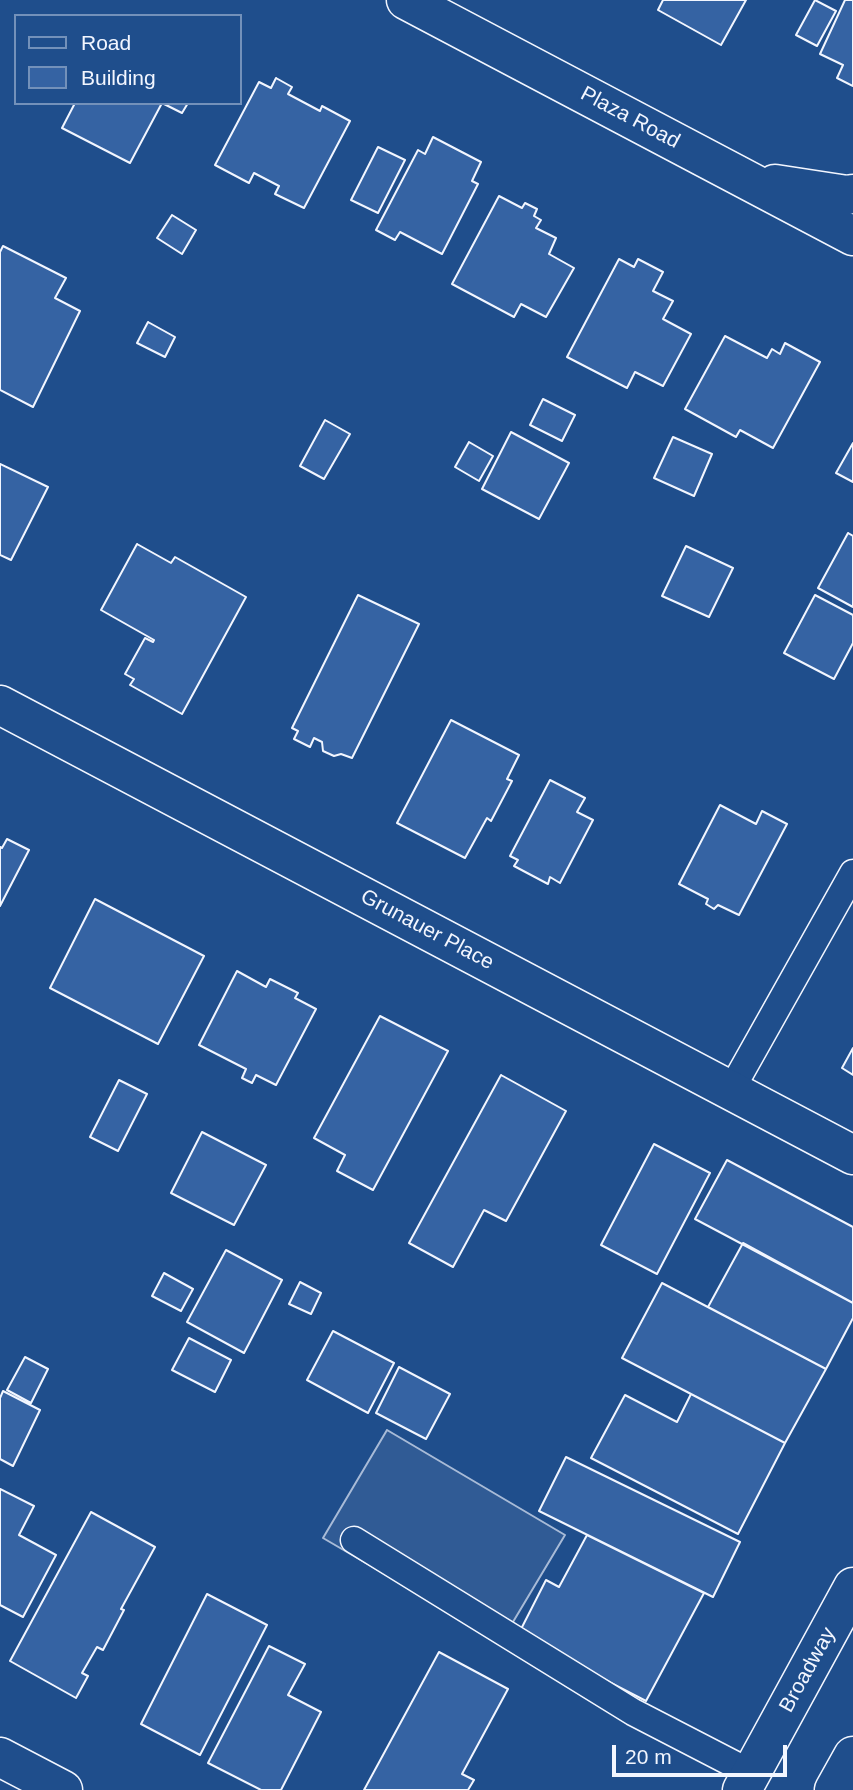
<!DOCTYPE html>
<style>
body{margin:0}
#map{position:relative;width:853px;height:1790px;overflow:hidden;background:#1f4e8c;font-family:Helvetica,sans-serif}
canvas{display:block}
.legend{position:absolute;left:14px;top:14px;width:228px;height:91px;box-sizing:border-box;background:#1f4e8c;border:2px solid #7391ba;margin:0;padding:9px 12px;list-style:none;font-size:21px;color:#f2f6ff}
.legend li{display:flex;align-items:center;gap:14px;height:35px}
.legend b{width:35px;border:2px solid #7391ba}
.scale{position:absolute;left:612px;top:1745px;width:175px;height:32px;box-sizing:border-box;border:4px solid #f2f6ff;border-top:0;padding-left:9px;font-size:21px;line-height:24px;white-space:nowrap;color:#f2f6ff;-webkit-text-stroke:5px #1f4e8c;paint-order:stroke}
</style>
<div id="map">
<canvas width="853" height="1790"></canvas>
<ul class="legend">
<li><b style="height:9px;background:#1f4e8c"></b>Road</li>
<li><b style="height:19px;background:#3563a3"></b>Building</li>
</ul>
<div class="scale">20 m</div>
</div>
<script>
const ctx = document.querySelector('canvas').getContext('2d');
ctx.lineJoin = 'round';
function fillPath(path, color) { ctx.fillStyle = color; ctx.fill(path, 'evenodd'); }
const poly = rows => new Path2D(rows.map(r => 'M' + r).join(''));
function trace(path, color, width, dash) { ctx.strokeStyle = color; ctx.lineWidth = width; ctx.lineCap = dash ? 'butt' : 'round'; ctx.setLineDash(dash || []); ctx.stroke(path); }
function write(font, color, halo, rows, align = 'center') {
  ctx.font = font + ' Helvetica,sans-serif'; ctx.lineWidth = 5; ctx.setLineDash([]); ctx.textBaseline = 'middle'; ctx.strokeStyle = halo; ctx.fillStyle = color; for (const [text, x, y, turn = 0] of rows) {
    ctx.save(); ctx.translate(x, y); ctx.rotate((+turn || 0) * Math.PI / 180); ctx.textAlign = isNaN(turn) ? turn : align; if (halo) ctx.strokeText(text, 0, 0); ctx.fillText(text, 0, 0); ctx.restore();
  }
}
const parking = poly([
 [387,1430,565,1535,501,1642,323,1538,387,1430]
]);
fillPath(parking, '#305b95');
trace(parking, '#a8bbd7', 2);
const building = poly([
 [663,0,746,0,721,45,658,10,663,0],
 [815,0,836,11,817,46,796,35,815,0],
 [845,0,853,0,853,86,837,78,843,65,820,54,845,0],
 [276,78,292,87,288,94,320,111,322,106,350,121,304,208,275,194,279,186,254,173,249,183,215,165,259,82,271,88,276,78],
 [75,103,188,103,182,113,162,103,130,163,62,128,75,103],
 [433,137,481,162,472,181,478,184,442,254,400,232,395,240,376,230,418,150,425,154,433,137],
 [378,147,405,160,378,213,351,200,378,147],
 [499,196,522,208,525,203,537,209,534,216,541,220,536,228,556,238,549,254,574,268,546,317,521,304,514,317,452,284,499,196],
 [172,215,196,230,182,254,157,238,172,215],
 [3,246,66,278,55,298,80,311,33,407,0,390,0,252,3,246],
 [619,259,634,267,638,259,663,272,653,291,673,301,663,319,691,334,663,386,635,372,627,388,567,357,619,259],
 [148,322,175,337,165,357,137,343,148,322],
 [725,336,767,358,772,349,780,354,785,343,820,362,773,448,740,430,736,437,685,409,725,336],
 [543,399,575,415,562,441,530,425,543,399],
 [325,420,350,434,324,479,300,466,325,420],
 [511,432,569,463,539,519,482,489,511,432],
 [673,437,712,454,694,496,654,478,673,437],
 [469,442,493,456,479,481,455,467,469,442],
 [853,443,853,482,836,473,853,443],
 [0,464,48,487,11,560,0,555,0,464],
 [848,533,853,536,853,607,818,588,848,533],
 [137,544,171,563,175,557,246,597,182,714,130,685,134,679,125,674,145,638,153,642,154,640,101,610,137,544],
 [686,546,733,568,709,617,662,596,686,546],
 [358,595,419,624,352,758,341,754,334,756,323,751,322,742,314,738,310,747,294,739,298,731,292,728,358,595],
 [815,595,853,615,853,643,834,679,784,653,815,595],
 [451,720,519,755,507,779,512,781,491,821,487,818,465,858,397,823,451,720],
 [550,780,585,798,577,812,593,820,560,883,550,877,548,884,514,866,518,860,510,856,550,780],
 [720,805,756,824,762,811,787,824,739,915,718,905,714,909,706,904,708,899,679,884,720,805],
 [7,839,29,850,0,906,0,847,2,848,7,839],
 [95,899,204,956,158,1044,50,988,95,899],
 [237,971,266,987,270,979,298,993,295,998,316,1009,276,1085,256,1075,252,1083,242,1078,246,1069,199,1045,237,971],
 [380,1016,448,1051,373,1190,337,1171,345,1155,314,1138,380,1016],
 [853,1048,853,1075,842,1068,853,1048],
 [501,1075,566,1111,506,1221,484,1210,453,1267,409,1243,501,1075],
 [119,1080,147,1094,118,1151,90,1137,119,1080],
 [202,1132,266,1165,234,1225,171,1193,202,1132],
 [654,1144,710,1173,657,1274,601,1245,654,1144],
 [727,1160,853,1227,853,1303,695,1219,727,1160],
 [743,1243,853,1303,853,1318,826,1369,708,1307,743,1243],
 [226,1250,282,1280,244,1353,187,1322,226,1250],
 [164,1273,193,1289,181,1311,152,1296,164,1273],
 [300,1282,321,1293,311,1314,289,1304,300,1282],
 [662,1283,826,1369,785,1443,622,1358,662,1283],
 [333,1331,394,1363,368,1413,307,1380,333,1331],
 [189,1338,231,1360,215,1392,172,1370,189,1338],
 [25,1357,48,1369,31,1403,7,1390,25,1357],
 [399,1367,450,1394,426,1439,376,1413,399,1367],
 [3,1391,40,1410,13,1466,0,1459,0,1398,3,1391],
 [691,1394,785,1443,738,1534,591,1458,625,1395,677,1422,691,1394],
 [566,1457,740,1542,713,1597,539,1511,566,1457],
 [0,1489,34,1506,19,1535,56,1555,23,1617,0,1605,0,1489],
 [91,1512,155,1547,121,1609,124,1610,103,1650,97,1647,82,1673,88,1676,76,1698,10,1661,91,1512],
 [587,1535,704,1593,646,1701,518,1635,546,1580,559,1587,587,1535],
 [207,1594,267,1625,200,1755,141,1724,207,1594],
 [269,1646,305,1664,288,1695,321,1712,281,1790,261,1790,208,1763,269,1646],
 [439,1652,508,1689,462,1774,474,1780,468,1790,364,1790,439,1652]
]);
fillPath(building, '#3563a3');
trace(building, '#f2f6ff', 2);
const lane = poly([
 [731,1090,853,873],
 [354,1540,633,1712,751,1773]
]);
const street = poly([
 [0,705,853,1155],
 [0,1757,63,1790]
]);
const secondary = poly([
 [406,0,853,236],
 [775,184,847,195,853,194]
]);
const primary = poly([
 [742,1790,853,1587],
 [834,1790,853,1756]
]);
trace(lane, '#f2f6ff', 29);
trace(street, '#f2f6ff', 41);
trace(secondary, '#f2f6ff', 41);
trace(primary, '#f2f6ff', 41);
trace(lane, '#1f4e8c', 26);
trace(street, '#1f4e8c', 38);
trace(secondary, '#1f4e8c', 38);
trace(primary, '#1f4e8c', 38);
write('21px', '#f2f6ff', '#1f4e8c', [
 ["Plaza Road",630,118,28],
 ["Grunauer Place",427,930,28],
 ["Broadway",808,1670,-61]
]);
</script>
